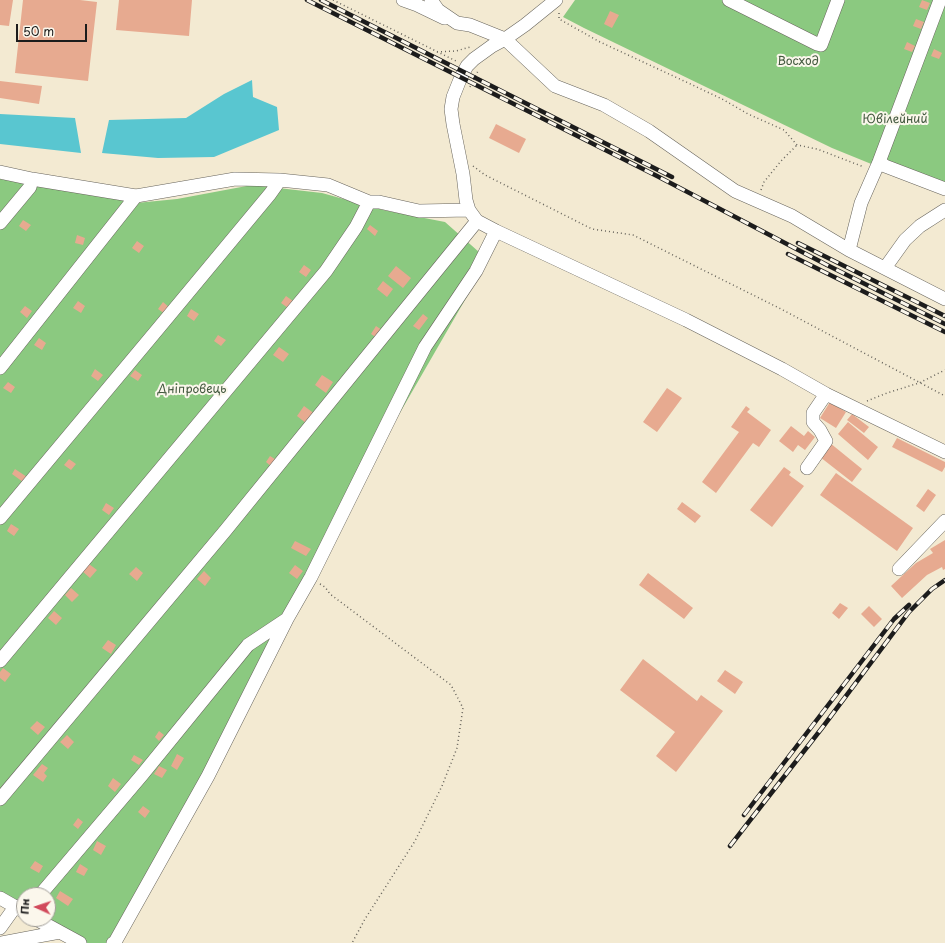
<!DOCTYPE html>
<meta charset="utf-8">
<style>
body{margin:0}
#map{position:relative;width:945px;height:943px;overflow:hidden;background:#f3ead2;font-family:"Playpen Sans",sans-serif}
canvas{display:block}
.north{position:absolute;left:16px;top:887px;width:40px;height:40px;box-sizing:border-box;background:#fbf7ec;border:1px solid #a29f99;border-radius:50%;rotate:273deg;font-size:11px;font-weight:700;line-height:16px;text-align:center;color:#1c1c1c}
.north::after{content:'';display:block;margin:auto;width:14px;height:18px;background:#d1495b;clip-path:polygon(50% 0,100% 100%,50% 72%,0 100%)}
.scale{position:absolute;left:16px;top:24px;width:71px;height:18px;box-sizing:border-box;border:2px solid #1c1c1c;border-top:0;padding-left:5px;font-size:12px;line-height:14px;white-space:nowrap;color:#1c1c1c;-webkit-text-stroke:3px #fbf7ec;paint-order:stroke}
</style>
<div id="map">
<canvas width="945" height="943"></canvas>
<div class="north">Пн</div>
<div class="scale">50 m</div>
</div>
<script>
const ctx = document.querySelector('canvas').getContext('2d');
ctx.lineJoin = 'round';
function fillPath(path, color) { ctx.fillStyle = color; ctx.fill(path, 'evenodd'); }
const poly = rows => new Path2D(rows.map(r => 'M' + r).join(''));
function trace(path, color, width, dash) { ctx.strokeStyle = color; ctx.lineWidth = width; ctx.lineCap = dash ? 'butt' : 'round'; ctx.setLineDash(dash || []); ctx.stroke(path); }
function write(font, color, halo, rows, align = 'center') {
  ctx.font = font + ' "Playpen Sans",sans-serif'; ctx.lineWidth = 4; ctx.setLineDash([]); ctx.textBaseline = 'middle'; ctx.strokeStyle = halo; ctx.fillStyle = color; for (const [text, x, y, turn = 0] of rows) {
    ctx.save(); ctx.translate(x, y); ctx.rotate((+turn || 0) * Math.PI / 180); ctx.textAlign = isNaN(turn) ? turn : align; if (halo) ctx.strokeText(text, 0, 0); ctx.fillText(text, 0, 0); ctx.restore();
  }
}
fillPath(poly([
 [575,0,945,0,945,194,832,148,584,28,563,17],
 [0,179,81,192,136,203,177,199,252,185,322,193,383,210,445,222,488,260,352,496,200,784,109,943,72,943,29,919,48,919,48,895,24,895,24,916,0,903]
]), '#8bc980');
fillPath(poly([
 [252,80,253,97,277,107,279,130,214,157,158,158,102,153,109,120,186,118,224,94],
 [0,114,75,118,81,153,0,144]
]), '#59c6d0');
fillPath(poly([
 [0,0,13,0,9,26,0,25],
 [23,0,80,0,97,2,88,81,15,73],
 [119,0,192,0,189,36,116,30],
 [922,0,930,3,927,10,919,7],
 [610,11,619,15,612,28,604,24],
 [916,19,924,22,921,29,913,26],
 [907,42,915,46,912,52,904,49],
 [934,49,942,53,939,59,931,56],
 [0,81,42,86,39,104,0,98],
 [496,124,526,139,519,153,489,138],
 [23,220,31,225,26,231,19,226],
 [370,225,378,231,375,236,367,229],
 [77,235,85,238,83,245,75,243],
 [137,241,144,246,139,253,132,248],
 [304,265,311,270,306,277,299,272],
 [396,266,411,278,403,288,388,276],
 [383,281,393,289,387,297,377,289],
 [286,296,293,301,288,308,281,303],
 [78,301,85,306,81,313,73,308],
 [163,302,170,308,165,314,158,309],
 [25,306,32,311,27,318,20,312],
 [191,309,199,314,194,321,187,316],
 [423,314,428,318,419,330,413,326],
 [376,326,385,332,380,340,371,334],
 [218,335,226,340,221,346,214,341],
 [39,338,46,343,42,350,34,345],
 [279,347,289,354,283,362,273,355],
 [95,369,103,375,98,381,91,376],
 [135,370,142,375,138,381,130,376],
 [322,375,333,382,326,393,315,385],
 [8,382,15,387,11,393,3,388],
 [667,388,682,398,657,432,643,422],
 [830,402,846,412,836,428,820,418],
 [304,406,315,414,307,424,297,416],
 [746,406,750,409,747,412,771,430,759,447,753,443,716,493,702,482,739,432,731,427],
 [852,414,869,427,864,433,847,420],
 [848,422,878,447,868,460,838,434],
 [791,426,804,436,808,431,815,437,805,450,798,445,793,452,779,441],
 [897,438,945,462,945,467,942,472,892,447],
 [830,443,862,469,852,482,820,457],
 [270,456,278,461,273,468,266,462],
 [69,459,76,464,71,470,64,465],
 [784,467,791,472,789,475,804,486,772,527,750,510],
 [15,469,27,477,23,482,12,474],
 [836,473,913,528,897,551,820,495],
 [928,489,936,495,924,512,916,506],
 [682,502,701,516,695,523,677,509],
 [106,503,114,508,109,515,102,510],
 [11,524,19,529,14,536,7,531],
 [945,540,945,569,943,570,942,567,927,575,902,598,891,586,916,563,933,553,930,549],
 [295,541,311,549,306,556,291,548],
 [89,564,97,570,90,578,82,571],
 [295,565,303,571,297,579,289,573],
 [136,567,143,573,137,581,129,574],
 [204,571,211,578,205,586,197,579],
 [648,573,693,608,684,619,639,585],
 [71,588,79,595,72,602,65,595],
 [840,603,848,608,839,619,832,613],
 [869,606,882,619,874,627,861,614],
 [54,611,62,618,56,625,48,618],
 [108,640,116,645,111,654,102,648],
 [643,659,697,701,701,695,723,711,676,772,656,756,675,732,620,690],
 [3,668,11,674,5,682,0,678,0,672],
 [725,670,743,682,735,694,717,681],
 [37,721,45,727,38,735,30,728],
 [159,731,164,735,159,741,155,737],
 [67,735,74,742,68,749,60,742],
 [177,754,184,758,177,770,171,766],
 [134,755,143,760,139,765,131,760],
 [42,764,48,768,44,773,47,776,43,782,33,775],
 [159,766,167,770,162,778,154,774],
 [113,778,121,784,115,792,108,786],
 [143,806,150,811,145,818,138,812],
 [78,818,83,822,78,829,73,825],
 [97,841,106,846,101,855,93,850],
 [35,861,43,866,39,873,30,868],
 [80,864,88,869,84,876,76,872],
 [60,891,73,899,68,906,56,898],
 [48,901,55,905,49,914,48,913]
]), '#e7aa90');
const minor = poly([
 [403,0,417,5,444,18],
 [431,0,438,10,457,23,470,25,505,39,555,86,604,105,649,131,735,191,792,216,849,250,945,299],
 [556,0,525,25,505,39,492,46,474,59,467,66,461,77,453,97,451,109,453,124,463,174,466,200,469,210,477,221,496,231,686,320,782,369,826,394,945,452],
 [729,0,817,44,821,45,838,0],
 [879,162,885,166,945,189],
 [0,172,32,179,136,196,235,179,280,180,328,185,369,202,379,202,419,211,469,210],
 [0,223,30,187,32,179],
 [849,250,861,203,879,162,940,0],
 [885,268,905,240,920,226,945,210],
 [0,368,136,196],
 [807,468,826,441,820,430,813,422,813,413,826,394],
 [0,518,162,324,270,194,280,180],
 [899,569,945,521],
 [0,661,326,271,356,227,369,202],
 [0,799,225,531,477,221],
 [40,895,142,775,248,645,287,619],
 [0,898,21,910],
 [36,919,80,943],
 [0,928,15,907,24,905],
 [2,943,60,932],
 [113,943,115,942,208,776,287,619,311,577,425,347,476,271,496,231]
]);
trace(minor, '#67645c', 14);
trace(poly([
 [333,0,456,61],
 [559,13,559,19,600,42,684,81,722,99,748,114,784,130,797,145,817,149,864,167],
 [437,52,456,51,470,47],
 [470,87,478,71],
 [473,166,485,175,592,229,633,235,781,309,945,396],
 [761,190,764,182,781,161,797,145],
 [867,401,887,393,919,383,945,370],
 [320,584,325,587,330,594,451,685,463,708,457,748,442,786,415,841,365,919,352,943]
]), '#67645c', 1.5, [1, 3]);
trace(minor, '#fff', 13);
const rail = poly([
 [307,0,657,176,827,265,945,324],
 [321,0,672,177],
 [798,243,945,316],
 [788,254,945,332],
 [744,815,894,619,909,605],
 [730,846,822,728,909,612,932,589,945,580]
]);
trace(rail, '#1c1c1c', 4.5);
trace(rail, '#fbf7ec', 3, [9]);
write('12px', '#43593f', '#fbf7ec', [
 ["Восход",798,62],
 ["Ювілейний",895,120],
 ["Дніпровець",192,390]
]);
</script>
